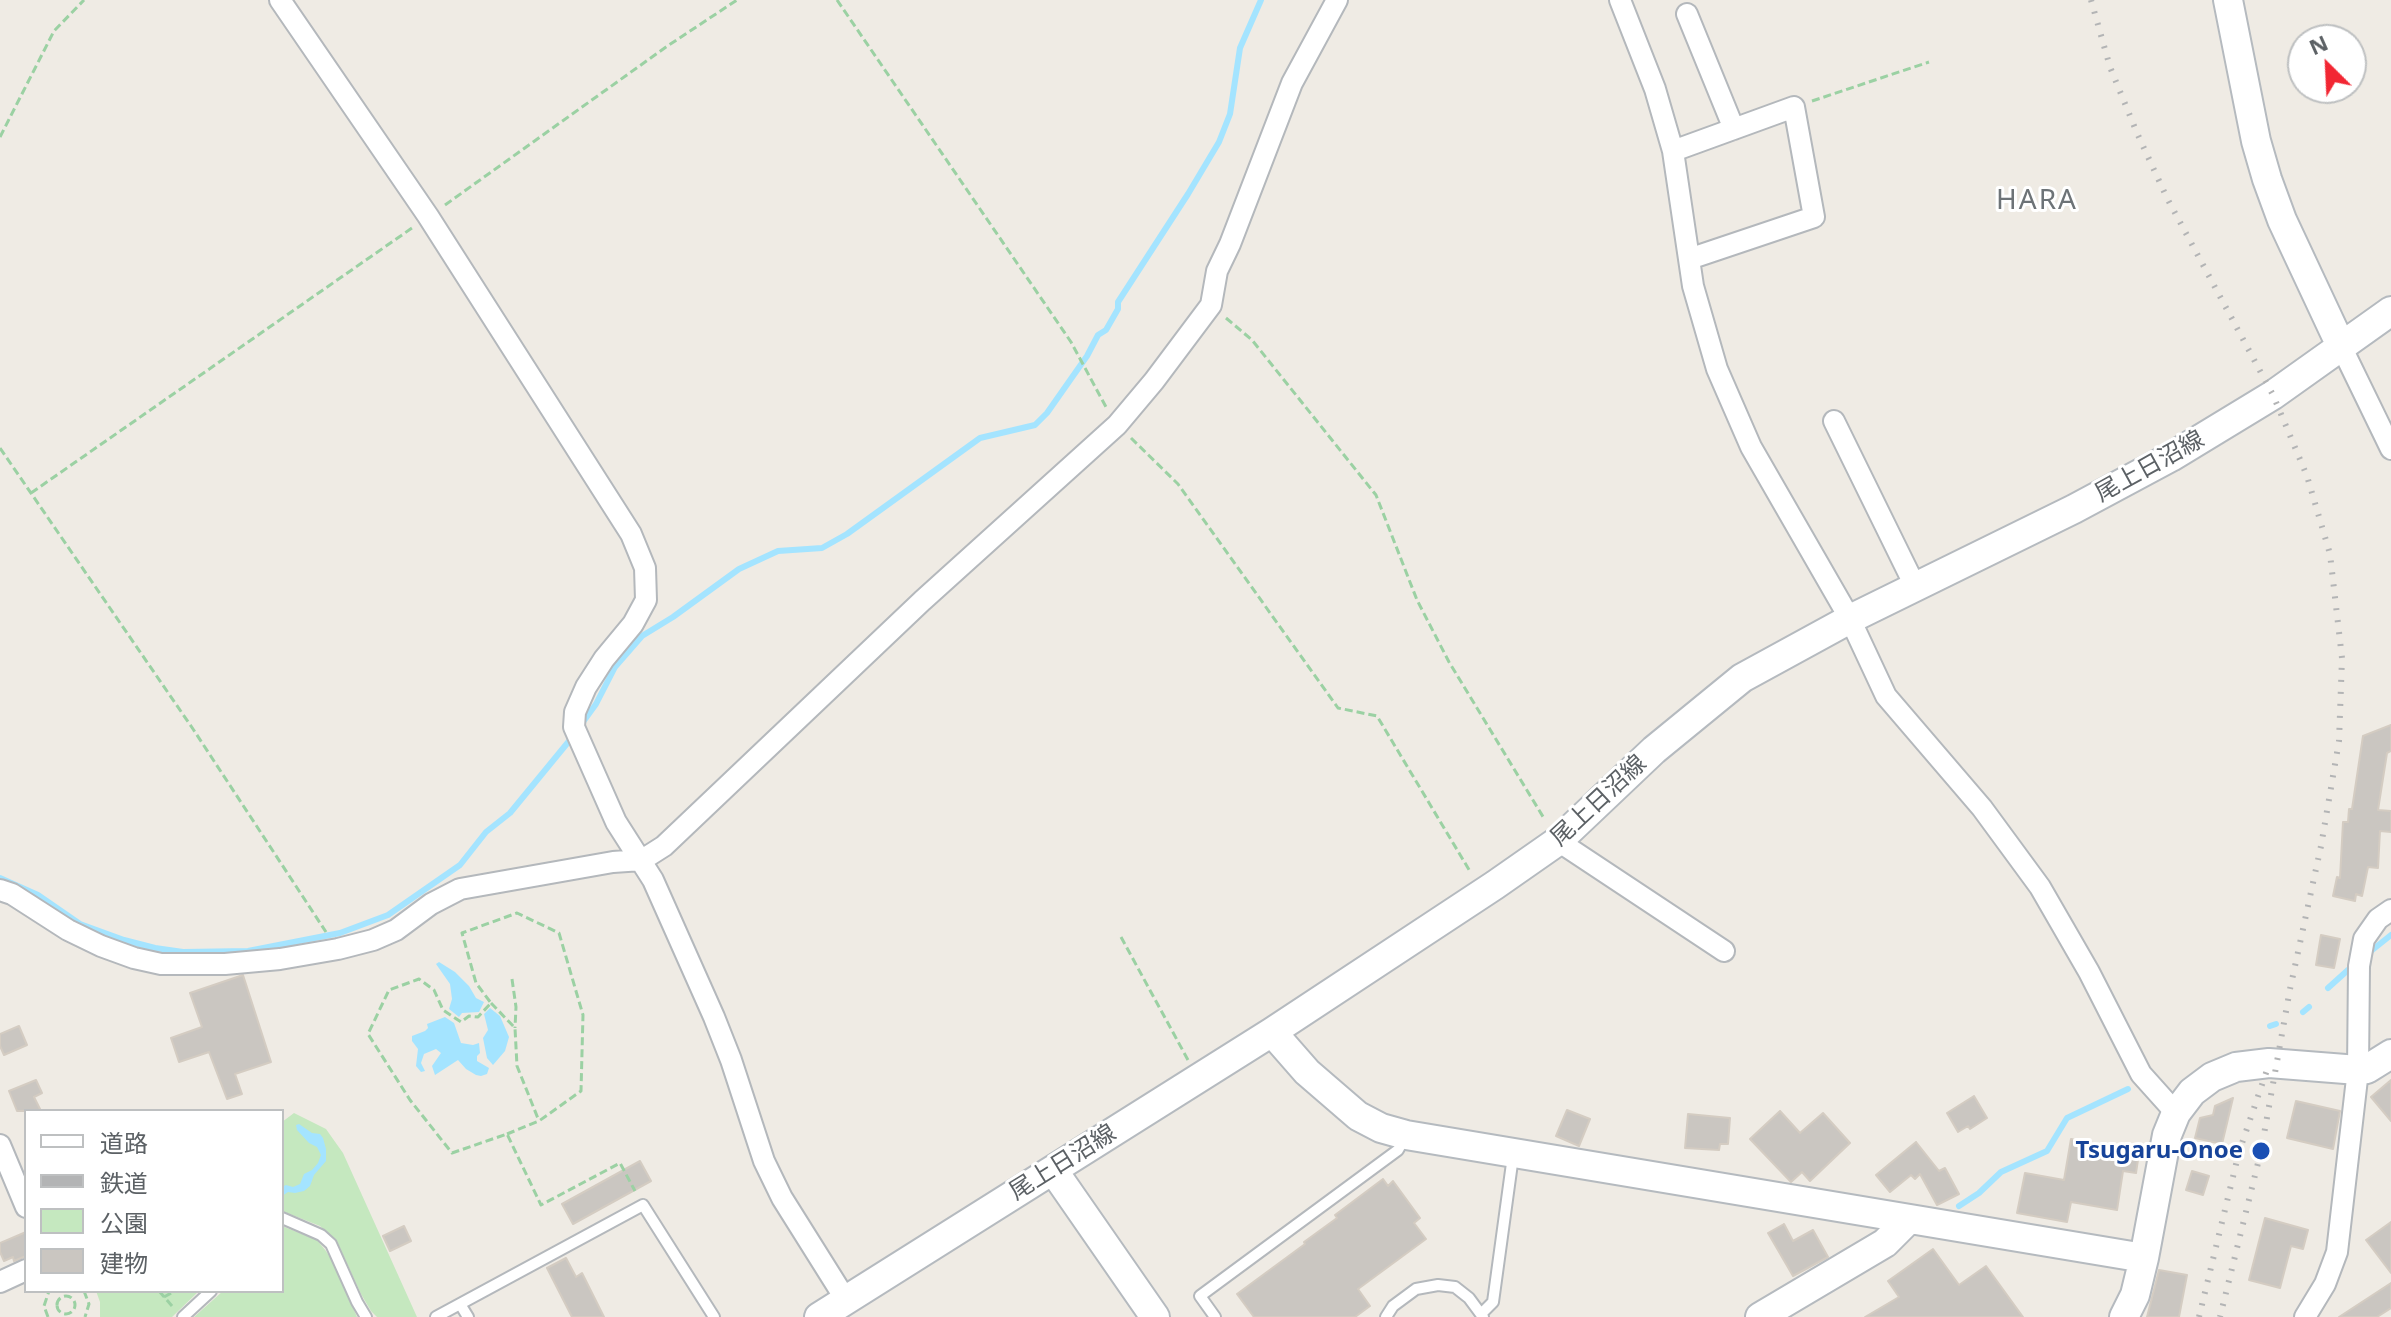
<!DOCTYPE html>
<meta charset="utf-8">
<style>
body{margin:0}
#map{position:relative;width:2391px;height:1317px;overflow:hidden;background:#efebe4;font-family:"Noto Sans","Noto Sans JP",sans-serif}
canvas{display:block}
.legend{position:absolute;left:24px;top:1109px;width:260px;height:184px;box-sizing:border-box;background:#fff;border:2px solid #bec0c1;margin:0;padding:10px 14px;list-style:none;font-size:24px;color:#5c6165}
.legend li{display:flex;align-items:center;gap:16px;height:40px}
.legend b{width:40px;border:2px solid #bec0c1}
.north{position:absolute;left:2287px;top:24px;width:80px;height:80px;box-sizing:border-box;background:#fff;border:2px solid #bec0c1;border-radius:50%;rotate:336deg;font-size:22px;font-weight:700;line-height:32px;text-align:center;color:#5c6165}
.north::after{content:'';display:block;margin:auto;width:28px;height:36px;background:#f22733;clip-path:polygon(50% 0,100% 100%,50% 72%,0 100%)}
</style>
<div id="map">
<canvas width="2391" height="1317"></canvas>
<ul class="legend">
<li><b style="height:10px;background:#fff"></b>道路</li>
<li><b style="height:10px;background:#b3b4b5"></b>鉄道</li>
<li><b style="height:22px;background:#c5e8bf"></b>公園</li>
<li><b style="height:22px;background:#cac6c1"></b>建物</li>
</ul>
<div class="north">N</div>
</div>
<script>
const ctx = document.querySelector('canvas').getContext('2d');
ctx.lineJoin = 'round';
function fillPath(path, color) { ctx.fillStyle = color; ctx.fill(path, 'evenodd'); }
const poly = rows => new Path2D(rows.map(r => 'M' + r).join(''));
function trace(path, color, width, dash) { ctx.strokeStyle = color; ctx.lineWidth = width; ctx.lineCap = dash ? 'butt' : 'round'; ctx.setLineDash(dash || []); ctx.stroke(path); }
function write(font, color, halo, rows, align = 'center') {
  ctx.font = font + ' "Noto Sans","Noto Sans JP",sans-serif'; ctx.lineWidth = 6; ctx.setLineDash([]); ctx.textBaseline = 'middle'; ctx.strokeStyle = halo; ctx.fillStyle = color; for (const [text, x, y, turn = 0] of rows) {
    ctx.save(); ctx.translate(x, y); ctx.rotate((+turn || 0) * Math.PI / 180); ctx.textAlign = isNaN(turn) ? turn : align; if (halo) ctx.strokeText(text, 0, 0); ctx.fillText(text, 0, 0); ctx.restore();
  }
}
fillPath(poly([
 [294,1113,326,1129,343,1153,417,1317,377,1317,371,1311,361,1294,338,1244,320,1226,282,1211,282,1122],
 [282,1226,317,1240,326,1251,335,1265,357,1317,194,1317,223,1291,282,1291],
 [96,1291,199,1291,172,1317,100,1317,100,1302]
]), '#c5e8bf');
fillPath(poly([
 [439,962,455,972,469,986,476,998,484,1002,479,1012,462,1013,459,1017,449,1009,452,999,450,984,436,964],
 [490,1008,500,1016,509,1037,505,1051,493,1065,487,1058,483,1038,488,1030,484,1014],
 [445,1017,454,1023,461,1043,473,1045,479,1043,480,1053,477,1056,477,1061,489,1068,487,1074,481,1076,476,1075,466,1069,458,1060,435,1075,432,1066,441,1053,436,1049,424,1054,421,1063,425,1071,421,1072,416,1066,418,1049,412,1041,412,1036,425,1031,428,1028,427,1024],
 [299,1124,312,1133,320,1134,323,1138,326,1149,326,1161,314,1175,310,1186,304,1191,295,1193,288,1192,282,1196,282,1187,286,1185,293,1187,300,1184,304,1174,312,1170,318,1163,321,1155,317,1147,309,1143,297,1130,296,1125]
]), '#a4e4ff');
trace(poly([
 [580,726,596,704,615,667,642,636,673,617,739,569,778,551,822,548,847,534,980,438,1035,425,1047,413,1087,356,1098,335,1106,330,1118,309,1118,302,1188,194,1219,142,1230,114,1240,48,1261,0],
 [0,878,38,895,80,924,124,940,155,948,183,952,248,951,340,933,388,915,460,865,486,832,510,813,574,735],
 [2366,955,2391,935],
 [2328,988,2348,970],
 [2303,1012,2309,1007],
 [2270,1026,2276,1024],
 [1959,1206,1979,1193,2001,1172,2047,1151,2067,1118,2128,1089]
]), '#a4e4ff', 6);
const building = poly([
 [2391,725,2391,751,2387,753,2378,810,2391,811,2391,832,2380,831,2378,868,2368,867,2362,896,2356,894,2355,901,2333,896,2337,877,2340,878,2343,822,2348,822,2349,809,2352,809,2363,736,2391,725],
 [2321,935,2340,939,2334,968,2316,965,2321,935],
 [243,975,271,1062,235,1074,242,1094,227,1099,209,1052,179,1062,171,1038,202,1027,190,993,243,975],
 [19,1026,27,1045,4,1055,0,1046,0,1034,19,1026],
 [36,1080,42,1093,34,1097,41,1111,17,1111,9,1091,36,1080],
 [2391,1080,2391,1121,2371,1097,2391,1080],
 [1974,1096,1987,1118,1970,1129,1968,1126,1958,1132,1947,1113,1974,1096],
 [2233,1098,2222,1144,2195,1138,2200,1118,2213,1115,2215,1106,2233,1098],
 [2296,1101,2340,1111,2333,1149,2287,1138,2296,1101],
 [1567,1110,1590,1119,1579,1146,1556,1136,1567,1110],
 [1780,1111,1800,1133,1823,1113,1850,1143,1810,1181,1802,1172,1791,1182,1750,1139,1780,1111],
 [1688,1114,1730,1118,1728,1144,1720,1144,1719,1150,1685,1148,1688,1114],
 [2071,1139,2093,1143,2092,1145,2139,1153,2136,1173,2123,1171,2117,1210,2071,1202,2067,1222,2017,1213,2025,1173,2064,1180,2071,1139],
 [1916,1142,1939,1171,1945,1168,1959,1194,1937,1205,1920,1174,1915,1179,1911,1175,1890,1192,1876,1175,1916,1142],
 [640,1161,651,1181,573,1224,562,1204,640,1161],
 [2192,1171,2209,1176,2203,1195,2186,1190,2192,1171],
 [1383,1179,1388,1186,1393,1181,1420,1218,1414,1223,1426,1239,1358,1289,1370,1306,1355,1317,1254,1317,1237,1294,1305,1244,1304,1242,1337,1218,1335,1215,1383,1179],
 [2265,1218,2308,1230,2303,1249,2291,1246,2280,1288,2249,1280,2265,1218],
 [2391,1222,2391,1273,2366,1240,2391,1222],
 [1784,1224,1793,1241,1813,1230,1828,1257,1793,1276,1768,1233,1784,1224],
 [404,1226,411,1241,390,1251,383,1236,404,1226],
 [26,1232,26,1256,14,1261,13,1257,4,1261,0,1252,0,1243,26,1232],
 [1933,1249,1959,1285,1986,1266,2023,1317,1865,1317,1899,1297,1888,1281,1933,1249],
 [566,1258,576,1277,582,1273,604,1317,572,1317,547,1268,566,1258],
 [2159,1270,2187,1275,2179,1317,2147,1317,2159,1270],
 [2391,1283,2391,1308,2377,1317,2339,1317,2391,1283]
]);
fillPath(building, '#cac6c1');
trace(building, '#d4ccc2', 2);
const lane = poly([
 [282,1218,321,1235,331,1244,357,1302,366,1317],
 [460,1304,468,1317],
 [1482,1313,1493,1302,1513,1156],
 [183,1317,211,1291],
 [436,1317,643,1205,714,1317],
 [1215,1317,1200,1296,1398,1150,1405,1137],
 [1386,1317,1393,1306,1416,1289,1438,1285,1455,1287,1469,1298,1483,1317]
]);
const street = poly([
 [280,0,428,216,631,534,645,568,646,600,633,624,604,659,586,687,575,712,574,727,616,822,653,880,714,1017,731,1060,764,1161,782,1198,846,1300],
 [1620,0,1655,89,1673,151,1693,286,1717,369,1751,447,1850,619,1886,696,1982,808,2040,887,2089,972,2141,1074,2176,1113],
 [1687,14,1734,129],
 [1673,151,1794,107,1814,217,1689,259],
 [2341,346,2391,449],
 [1834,421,1915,586],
 [1558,841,1724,951],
 [0,890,12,894,68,930,101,946,134,958,161,964,225,964,280,959,338,949,373,940,396,930,431,904,460,889,613,862,642,860,664,846,922,601,1117,425,1154,381,1211,305,1217,271,1230,244,1292,83,1337,0],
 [0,1145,26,1207],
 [0,1282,26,1270],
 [2305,1317,2325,1284,2337,1252,2358,1070,2359,966,2364,939,2378,919,2391,910]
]);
const secondary = poly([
 [2228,0,2256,141,2267,179,2282,220,2341,346],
 [1272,1032,1307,1072,1358,1116,1381,1128,1406,1135,2144,1258],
 [1053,1170,1155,1317],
 [819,1317,1272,1032,1495,885,1558,841,1654,750,1742,678,1850,619,2074,509,2171,457,2273,395,2391,311],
 [1760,1317,1885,1243,1909,1219],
 [2124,1317,2135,1295,2144,1258,2167,1135,2176,1113,2192,1092,2212,1077,2236,1067,2269,1063,2358,1070,2367,1069,2391,1054]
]);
trace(lane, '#b4b8bc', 14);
trace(street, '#b4b8bc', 24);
trace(secondary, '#b5babf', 32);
trace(poly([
 [837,0,1071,342,1106,407],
 [1812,101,1929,62],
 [0,137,54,31,84,0],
 [445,205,666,47,737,0],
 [1226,318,1252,340,1376,495,1417,600,1449,662,1545,820],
 [1131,438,1178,484,1338,708,1377,716,1471,873],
 [0,448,193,729,326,932],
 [31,493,412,228],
 [1121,937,1188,1060],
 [512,979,516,1007,515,1028],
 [491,1003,515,1028,517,1066,539,1121],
 [507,1134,539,1121,581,1091,583,1015,559,933,517,913,462,933,476,983,491,1003,478,1017,469,1016,461,1022,443,1010,434,990,419,979,389,990,368,1034,410,1100,452,1153,507,1134,541,1205,620,1163,635,1191],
 [84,1291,89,1304,85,1317],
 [159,1291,172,1306],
 '57 1305a9 9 0 1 1 18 0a9 9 0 1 1-18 0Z',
 [164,1297,175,1291],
 [48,1317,44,1306,49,1291]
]), '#9bd1a3', 3, [8, 4]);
trace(lane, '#fff', 10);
trace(street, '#fff', 20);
trace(secondary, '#fff', 28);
trace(poly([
 [2091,0,2110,67,2137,133,2167,198,2273,395,2307,476,2330,554,2342,658,2339,741,2321,846,2290,989,2261,1151,2220,1317],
 [2199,1317,2239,1152,2267,1070]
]), '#b3b4b5', 6, [2, 10]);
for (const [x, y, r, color] of [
 [2261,1151,10,"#1a4fb4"]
]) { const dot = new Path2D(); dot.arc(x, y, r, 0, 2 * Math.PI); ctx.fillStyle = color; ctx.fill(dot); trace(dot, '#fff', 3); }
write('24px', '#5c6165', '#fff', [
 ["尾上日沼線",2150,467,-29],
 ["尾上日沼線",1599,801,-43],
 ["尾上日沼線",1063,1163,-32]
]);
write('bold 24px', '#164399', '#fff', [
 ["Tsugaru-Onoe",2243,1151]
], 'right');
ctx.letterSpacing = '2px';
write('28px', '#6d7377', '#fff', [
 ["HARA",2037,201]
]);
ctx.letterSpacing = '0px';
</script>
